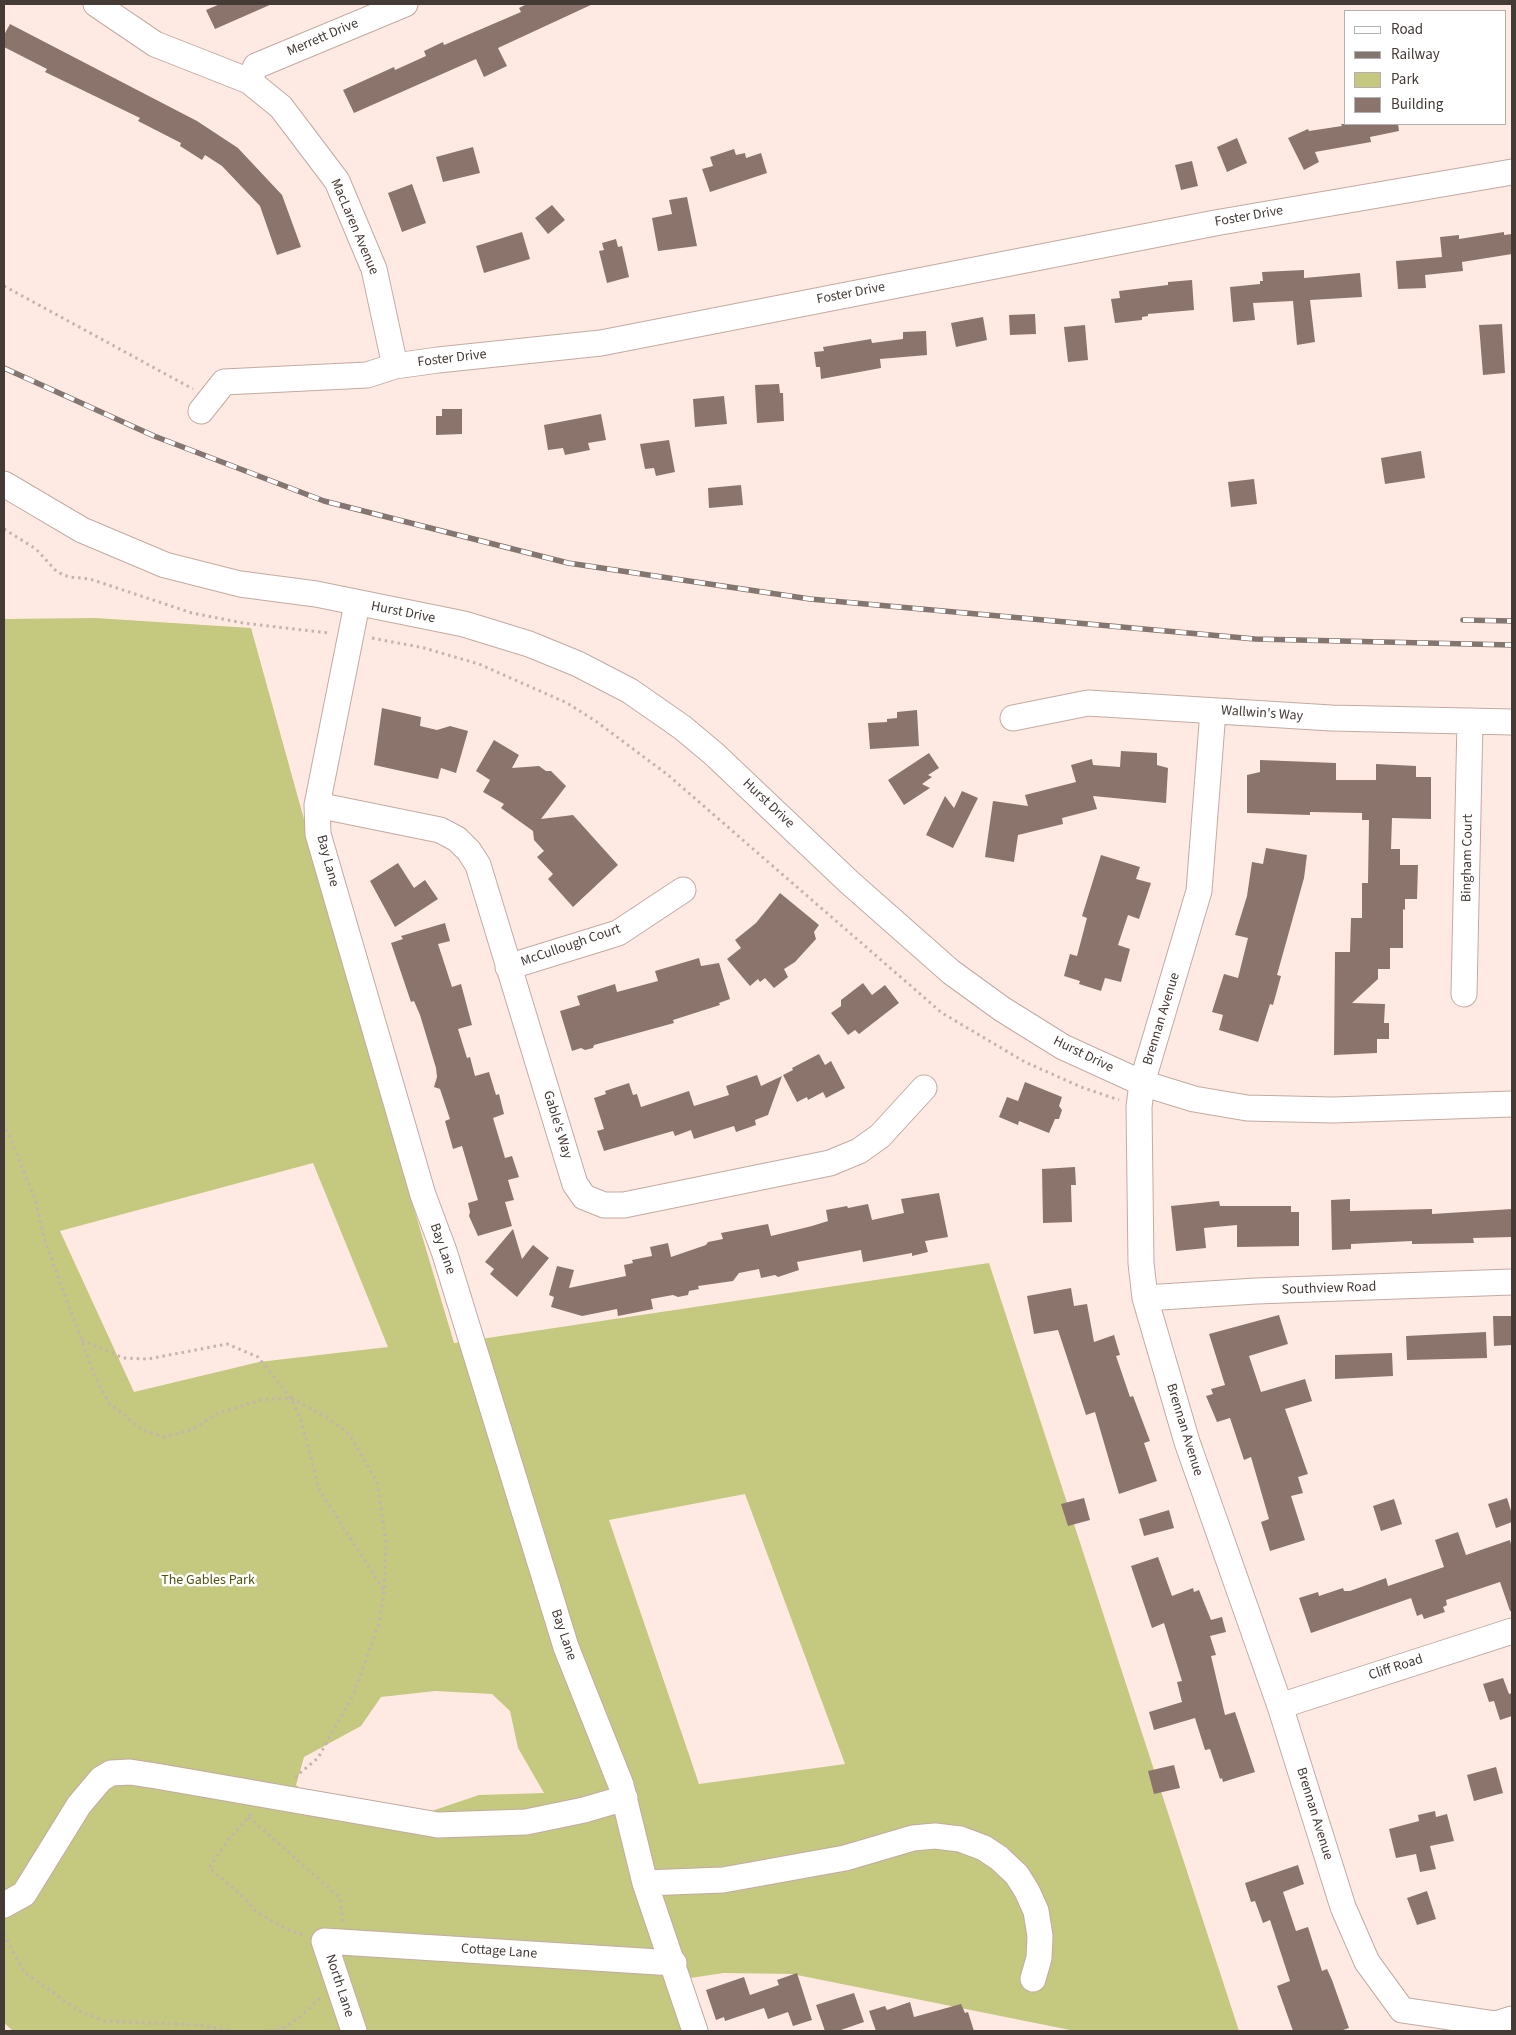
<!DOCTYPE html>
<style>
body{margin:0}
#map{position:relative;width:1516px;height:2035px;overflow:hidden;background:#ffeae3;font-family:"Source Sans 3",sans-serif}
canvas{display:block}
.frame{position:absolute;inset:0;border:5px solid #443a36;pointer-events:none}
.legend{position:absolute;left:1344px;top:10px;width:162px;height:115px;box-sizing:border-box;background:#fff;border:1px solid #b4b0af;margin:0;padding:6px 9px;list-style:none;font-size:15px;color:#443a36}
.legend li{display:flex;align-items:center;gap:10px;height:25px}
.legend b{width:25px;border:1px solid #b4b0af}
</style>
<div id="map">
<canvas width="1516" height="2035"></canvas>
<div class="frame"></div>
<ul class="legend">
<li><b style="height:6px;background:#fff"></b>Road</li>
<li><b style="height:6px;background:#837570"></b>Railway</li>
<li><b style="height:14px;background:#c5c87f"></b>Park</li>
<li><b style="height:14px;background:#8b746c"></b>Building</li>
</ul>
</div>
<script>
const ctx = document.querySelector('canvas').getContext('2d');
ctx.lineJoin = 'round';
function fillPath(path, color) { ctx.fillStyle = color; ctx.fill(path, 'evenodd'); }
const poly = rows => new Path2D(rows.map(r => 'M' + r).join(''));
function trace(path, color, width, dash) { ctx.strokeStyle = color; ctx.lineWidth = width; ctx.lineCap = dash ? 'butt' : 'round'; ctx.setLineDash(dash || []); ctx.stroke(path); }
function write(font, color, halo, rows, align = 'center') {
  ctx.font = font + ' "Source Sans 3",sans-serif'; ctx.lineWidth = 5; ctx.setLineDash([]); ctx.textBaseline = 'middle'; ctx.strokeStyle = halo; ctx.fillStyle = color; for (const [text, x, y, turn = 0] of rows) {
    ctx.save(); ctx.translate(x, y); ctx.rotate((+turn || 0) * Math.PI / 180); ctx.textAlign = isNaN(turn) ? turn : align; if (halo) ctx.strokeText(text, 0, 0); ctx.fillText(text, 0, 0); ctx.restore();
  }
}
fillPath(poly([
 [95,618,251,628,384,1108,454,1343,989,1263,1239,2031,1075,2031,792,1974,724,1973,690,1978,698,2031,13,2031,4,2023,4,619],
 [313,1163,388,1347,259,1362,134,1392,60,1231],
 [745,1494,845,1764,699,1784,609,1520],
 [435,1691,492,1694,510,1711,518,1748,544,1793,479,1795,408,1819,335,1817,296,1785,304,1757,361,1726,381,1697]
]), '#c5c87f');
fillPath(poly([
 [220,4,272,4,215,29,206,10],
 [527,4,593,4,498,48,507,66,484,77,476,59,354,113,343,90,394,67,395,70,426,56,424,51,443,42,444,45,521,12,519,8],
 [10,24,197,121,238,148,282,195,301,247,277,255,260,206,222,166,205,155,202,160,180,146,181,143,138,121,140,118,45,72,47,69,4,47,4,35],
 [1341,124,1398,124,1399,131,1370,137,1371,142,1315,152,1319,162,1304,170,1288,138,1308,129,1309,131,1342,126],
 [1237,138,1247,163,1227,172,1217,147],
 [473,147,480,173,443,182,436,157],
 [734,149,736,155,745,153,746,158,761,153,767,173,710,192,702,169,713,166,710,157],
 [1192,161,1198,186,1181,190,1175,165],
 [412,184,426,223,402,232,388,193],
 [687,197,697,246,658,251,652,218,672,214,669,200],
 [552,205,565,220,548,234,535,218],
 [522,232,530,259,484,273,476,246],
 [1504,232,1504,235,1512,234,1512,254,1462,262,1463,271,1425,275,1426,288,1398,289,1396,261,1442,257,1440,237,1459,235,1459,239],
 [616,239,618,247,622,246,629,277,607,283,599,251,604,250,602,243],
 [1304,270,1304,278,1360,273,1362,297,1310,300,1315,342,1297,345,1293,301,1253,303,1255,320,1233,322,1230,287,1260,284,1260,281,1263,281,1262,272],
 [1192,280,1194,310,1148,314,1148,316,1142,317,1142,320,1115,323,1111,299,1120,298,1119,291,1168,285,1168,282],
 [1035,314,1036,334,1010,335,1009,315],
 [983,317,987,340,956,347,951,323],
 [1502,324,1505,373,1483,375,1479,325],
 [1085,325,1088,360,1068,362,1064,327],
 [926,331,927,355,880,359,881,368,821,379,820,367,816,367,814,352,824,351,823,347,871,339,872,343,903,339,903,332],
 [779,384,780,393,783,393,784,421,757,423,755,385],
 [724,396,727,424,695,427,693,399],
 [442,409,462,409,462,434,436,435,436,416,442,416],
 [601,414,606,440,588,443,590,450,565,455,563,448,548,450,544,425],
 [669,440,675,472,656,476,654,468,645,469,640,444],
 [1421,451,1425,478,1385,484,1381,458],
 [1254,479,1257,504,1231,507,1228,482],
 [741,485,743,505,709,508,708,488],
 [382,708,421,717,420,726,437,730,450,726,468,731,456,773,441,768,438,779,374,765],
 [917,710,919,746,870,749,868,723,887,722,887,719,897,718,897,712],
 [494,740,519,755,512,768,539,766,546,771,551,771,566,786,541,819,573,815,618,865,573,907,548,879,553,874,537,857,544,851,534,840,533,831,501,808,504,804,483,792,490,780,476,771],
 [1121,751,1157,753,1157,765,1168,768,1166,803,1093,796,1097,809,1062,818,1063,824,1018,835,1014,862,985,857,993,801,1028,806,1025,795,1076,782,1071,765,1092,759,1093,765,1120,767],
 [929,753,939,768,928,775,932,777,922,784,930,788,904,805,888,780],
 [1260,760,1336,763,1336,780,1376,780,1376,764,1416,766,1416,777,1431,777,1431,819,1392,818,1391,849,1400,849,1400,865,1418,865,1417,899,1405,899,1405,910,1403,909,1403,948,1390,948,1390,969,1378,969,1378,979,1352,1003,1385,1004,1384,1023,1389,1023,1389,1039,1377,1039,1377,1053,1334,1055,1335,952,1350,952,1351,918,1362,918,1362,883,1368,883,1369,820,1362,820,1362,813,1310,812,1310,815,1247,813,1247,775,1260,772],
 [962,791,978,798,953,848,926,835,945,796,954,808],
 [1266,848,1307,855,1304,878,1277,975,1281,976,1273,1005,1270,1004,1258,1042,1219,1030,1223,1015,1212,1012,1224,974,1238,978,1248,938,1235,935,1247,896,1252,862,1263,864],
 [1101,855,1140,867,1136,879,1151,883,1139,919,1128,915,1118,945,1130,949,1121,982,1105,978,1101,991,1079,984,1080,981,1064,976,1070,954,1077,956,1087,918,1082,916],
 [398,863,414,888,425,880,438,899,395,927,370,881],
 [780,893,819,925,814,932,816,939,795,962,784,969,788,977,774,988,765,978,760,982,758,979,750,986,727,959,741,948,735,940,756,923],
 [445,923,450,941,438,944,452,987,461,984,472,1025,458,1029,467,1058,470,1057,475,1076,489,1072,496,1095,499,1094,504,1114,493,1118,505,1158,512,1156,519,1177,508,1180,514,1200,505,1202,512,1226,478,1236,469,1216,470,1212,468,1203,478,1200,462,1146,453,1149,445,1121,450,1119,440,1089,434,1087,437,1077,436,1068,420,1015,414,1001,411,1002,391,943,403,939,401,936],
 [699,958,701,966,719,963,730,999,719,1003,720,1005,673,1020,674,1023,594,1045,593,1048,585,1050,581,1048,572,1051,560,1011,580,1005,577,996,615,984,617,992,658,981,655,971],
 [863,983,872,995,885,985,899,1003,859,1034,855,1030,848,1035,831,1013,841,1006,841,1000],
 [819,1054,825,1065,831,1061,845,1088,826,1098,823,1092,808,1100,807,1097,797,1102,783,1075,793,1070,792,1068],
 [757,1075,761,1086,782,1076,768,1115,755,1120,756,1125,736,1132,734,1126,694,1139,691,1130,675,1136,673,1131,604,1151,597,1131,604,1129,594,1098,606,1094,605,1091,629,1083,633,1095,637,1094,641,1107,689,1091,694,1106,729,1095,726,1086],
 [1025,1082,1062,1097,1059,1106,1062,1110,1059,1119,1055,1119,1049,1133,1019,1121,1018,1125,999,1117,1007,1097,1018,1101],
 [1075,1167,1076,1185,1071,1185,1072,1222,1043,1223,1042,1169],
 [939,1193,948,1237,925,1241,928,1252,912,1256,912,1253,863,1262,861,1250,797,1262,799,1270,778,1277,775,1275,761,1278,759,1269,739,1273,733,1281,698,1286,699,1289,689,1291,688,1295,678,1297,673,1295,651,1299,653,1309,618,1316,617,1309,582,1316,551,1307,554,1297,549,1295,557,1266,574,1270,569,1288,626,1276,624,1265,633,1263,632,1260,652,1256,650,1247,668,1243,671,1257,706,1245,708,1242,723,1239,721,1233,768,1224,771,1236,812,1226,828,1221,826,1210,847,1206,848,1208,868,1204,872,1220,904,1213,901,1199],
 [1350,1199,1350,1211,1432,1209,1432,1214,1512,1209,1512,1237,1473,1238,1474,1243,1412,1244,1412,1241,1351,1244,1351,1249,1332,1250,1331,1200],
 [1219,1201,1220,1206,1291,1206,1291,1212,1299,1212,1299,1246,1237,1247,1237,1225,1204,1228,1206,1248,1176,1251,1171,1206],
 [513,1229,522,1259,533,1245,549,1258,517,1297,490,1274,494,1269,485,1262],
 [1071,1288,1074,1306,1087,1304,1094,1342,1114,1335,1120,1355,1116,1356,1130,1397,1133,1396,1150,1441,1144,1443,1157,1481,1119,1494,1095,1412,1086,1415,1058,1330,1034,1334,1027,1296],
 [1279,1315,1288,1344,1249,1356,1261,1392,1305,1379,1312,1401,1285,1409,1308,1474,1298,1477,1303,1493,1291,1496,1305,1540,1270,1551,1261,1522,1269,1519,1251,1457,1244,1460,1230,1418,1217,1422,1206,1396,1213,1394,1211,1389,1225,1385,1209,1334],
 [1493,1316,1512,1316,1512,1345,1494,1346],
 [1486,1332,1487,1358,1407,1360,1406,1336],
 [1392,1353,1393,1376,1335,1379,1335,1355],
 [1084,1498,1090,1520,1068,1526,1061,1504],
 [1507,1498,1512,1514,1512,1522,1496,1528,1488,1504],
 [1394,1499,1402,1524,1381,1531,1373,1506],
 [1169,1510,1174,1528,1144,1536,1139,1519],
 [1458,1532,1466,1555,1510,1540,1512,1549,1512,1611,1510,1611,1500,1582,1446,1600,1447,1605,1443,1607,1445,1612,1424,1619,1422,1614,1417,1616,1411,1598,1311,1633,1299,1598,1318,1592,1319,1596,1343,1588,1344,1591,1350,1591,1386,1578,1388,1586,1444,1567,1435,1540],
 [1158,1557,1172,1596,1193,1588,1194,1592,1199,1590,1211,1620,1222,1617,1226,1632,1210,1636,1216,1655,1211,1656,1225,1715,1235,1712,1255,1772,1223,1782,1222,1778,1220,1779,1210,1749,1205,1750,1195,1718,1154,1730,1149,1712,1182,1702,1177,1682,1182,1681,1164,1623,1152,1628,1131,1566],
 [1503,1678,1509,1694,1512,1693,1512,1716,1500,1720,1494,1701,1489,1702,1483,1684],
 [1174,1765,1180,1788,1154,1794,1148,1771],
 [1496,1767,1503,1793,1474,1801,1467,1775],
 [1435,1811,1436,1817,1447,1814,1454,1841,1430,1846,1436,1869,1420,1872,1416,1854,1396,1858,1389,1829,1419,1821,1418,1815],
 [1298,1865,1304,1884,1283,1892,1296,1931,1308,1927,1322,1971,1327,1969,1332,1980,1349,2028,1340,2031,1293,2031,1277,1986,1290,1981,1270,1920,1263,1923,1255,1901,1251,1902,1245,1883],
 [1427,1891,1436,1919,1417,1925,1407,1898],
 [797,1973,812,2020,793,2026,788,2012,768,2019,764,2008,725,2021,724,2017,716,2020,706,1990,744,1977,750,1995,779,1985,777,1980],
 [854,1993,864,2022,838,2031,825,2031,816,2005],
 [910,2002,914,2017,961,2004,965,2013,968,2012,974,2031,876,2031,869,2011,885,2006,887,2010]
]), '#8b746c');
const minor = poly([
 [96,4,155,44,249,81,281,107,337,181,374,269,395,366],
 [249,81,256,66,405,4],
 [201,411,224,382,367,375,395,366,438,360,601,343,1215,223,1512,172],
 [4,484,82,530,165,565,240,584,316,594,464,624,529,644,578,664,630,691,683,728,714,754,849,882,951,972,1002,1009,1063,1047,1142,1083,1194,1099,1247,1108,1333,1110,1512,1104],
 [357,604,317,805,318,834,423,1195,444,1251,566,1647,621,1785,645,1883,695,2031],
 [1213,711,1199,891,1142,1083,1139,1107,1141,1263,1145,1298,1187,1442,1280,1706,1343,1907,1367,1962,1402,2010,1496,2024,1512,2019],
 [1013,718,1088,703,1331,718,1512,722],
 [317,805,440,830,457,839,469,851,478,865,567,1158,575,1184,584,1197,604,1205,624,1205,830,1163,859,1151,880,1136,924,1088],
 [508,967,618,933,683,890],
 [1464,994,1470,721],
 [1145,1298,1256,1291,1512,1282],
 [1280,1706,1512,1631],
 [645,1883,723,1880,845,1858,913,1838,935,1836,960,1839,984,1848,999,1858,1017,1875,1027,1891,1036,1911,1040,1936,1039,1958,1033,1979],
 [4,1905,24,1894,79,1805,101,1779,111,1773,130,1772,156,1776,438,1825,526,1822,584,1810,625,1798],
 [354,2031,324,1941,674,1963]
]);
trace(minor, '#c2aaa2', 27);
trace(poly([
 [4,286,193,389],
 [4,529,36,549,57,572,69,577,90,579,192,613,243,623,329,633],
 [372,638,424,648,479,664,567,703,597,722,668,775,942,1013,1025,1062,1081,1087,1119,1100],
 [4,1123,35,1199,44,1238,95,1377,110,1404,143,1430,164,1437,191,1430,216,1414,261,1400,291,1398,326,1417,349,1434,377,1482,386,1543,384,1592,379,1623,354,1694,318,1758,294,1778],
 [82,1340,123,1358,148,1359,227,1344,258,1357,291,1398,302,1423,319,1489,384,1591],
 [251,1814,228,1840,209,1868,239,1893,257,1912,288,1930,304,1935],
 [249,1817,340,1898,343,1922],
 [4,1934,24,1972,79,2011,105,2021,199,2025,231,2031],
 [270,2031,279,2030,300,2017,320,1998]
]), '#c5b4ad', 3, [2.5, 4]);
trace(minor, '#fff', 25);
const rail = poly([
 [4,368,154,436,324,501,568,563,810,599,1255,639,1512,645],
 [1463,620,1512,621]
]);
trace(rail, '#837570', 5.5);
trace(rail, '#fff', 4, [11]);
write('14px', '#443a36', '#fff', [
 ["Merrett Drive",323,38,-23],
 ["Foster Drive",1249,217,-10],
 ["MacLaren Avenue",354,227,67],
 ["Foster Drive",851,294,-11],
 ["Foster Drive",452,359,-7],
 ["Hurst Drive",403,613,11],
 ["Wallwin's Way",1262,714,4],
 ["Hurst Drive",768,804,43],
 ["Bingham Court",1468,858,-89],
 ["Bay Lane",327,861,75],
 ["McCullough Court",571,946,-19],
 ["Brennan Avenue",1162,1019,-73],
 ["Hurst Drive",1083,1055,26],
 ["Gable's Way",557,1125,73],
 ["Bay Lane",442,1249,71],
 ["Southview Road",1329,1289,-2],
 ["Brennan Avenue",1184,1430,73],
 ["Bay Lane",563,1635,71],
 ["Cliff Road",1396,1668,-18],
 ["Brennan Avenue",1314,1814,73],
 ["Cottage Lane",499,1952,4],
 ["North Lane",339,1986,72]
]);
write('14px', '#52540f', '#fff', [
 ["The Gables Park",208,1581]
]);
</script>
